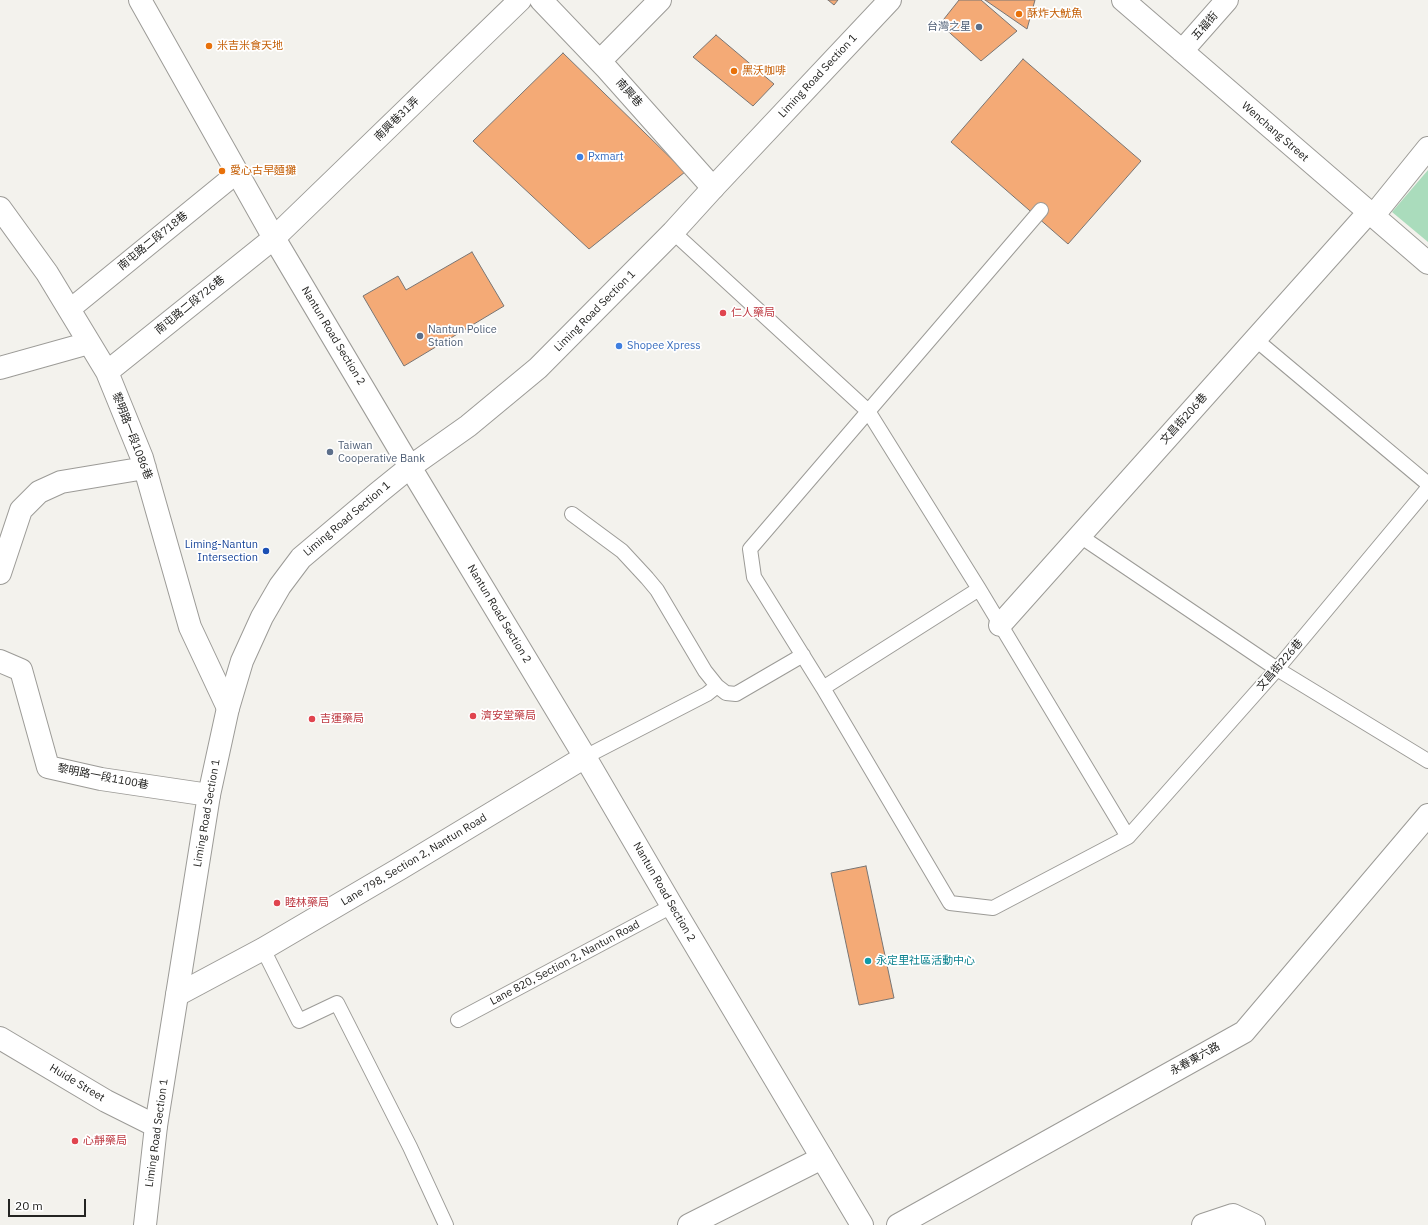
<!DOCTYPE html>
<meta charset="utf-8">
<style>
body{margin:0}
#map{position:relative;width:1428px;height:1225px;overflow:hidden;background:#f3f2ed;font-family:"IBM Plex Sans",sans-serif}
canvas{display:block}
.scale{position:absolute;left:8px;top:1199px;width:78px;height:18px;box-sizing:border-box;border:2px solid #242422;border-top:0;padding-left:5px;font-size:12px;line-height:14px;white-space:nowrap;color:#242422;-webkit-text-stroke:3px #fff;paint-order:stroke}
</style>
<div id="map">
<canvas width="1428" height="1225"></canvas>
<div class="scale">20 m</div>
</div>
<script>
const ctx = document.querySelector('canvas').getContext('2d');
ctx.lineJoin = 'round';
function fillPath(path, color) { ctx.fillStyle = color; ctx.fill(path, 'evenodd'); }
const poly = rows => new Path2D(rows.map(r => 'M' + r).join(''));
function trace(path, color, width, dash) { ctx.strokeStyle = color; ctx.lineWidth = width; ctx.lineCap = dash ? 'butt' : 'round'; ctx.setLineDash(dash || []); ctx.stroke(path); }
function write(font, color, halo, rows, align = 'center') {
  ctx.font = font + ' "IBM Plex Sans","Noto Sans TC",sans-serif'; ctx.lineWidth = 3.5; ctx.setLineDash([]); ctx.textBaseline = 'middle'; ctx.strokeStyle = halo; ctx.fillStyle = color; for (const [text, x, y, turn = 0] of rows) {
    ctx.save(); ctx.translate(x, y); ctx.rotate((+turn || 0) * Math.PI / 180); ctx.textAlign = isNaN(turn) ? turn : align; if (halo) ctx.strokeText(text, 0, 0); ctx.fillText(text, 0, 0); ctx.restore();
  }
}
fillPath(poly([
 [1428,170,1428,242,1392,212]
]), '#aadcbc');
const building = poly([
 [828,0,838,0,834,5,828,0],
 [959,0,981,0,1017,31,981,61,940,24,959,0],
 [985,0,1035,0,1027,29,985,0],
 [716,35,774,84,753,106,693,57,716,35],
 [563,53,685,172,589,249,473,141,563,53],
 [1023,59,1141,161,1068,244,951,142,1023,59],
 [472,252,504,306,404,366,363,296,398,276,406,290,472,252],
 [866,866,894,998,859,1005,831,873,866,866]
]);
fillPath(building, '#f4aa76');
trace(building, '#797573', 1);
const service = poly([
 [1041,210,750,549,754,577,823,688,950,903,993,908,1128,837,1277,669,1428,488],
 [673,232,868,411,979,589,1128,837],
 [1255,339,1428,484],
 [572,514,622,551,647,578,657,590,705,671,717,686,726,693,736,694,803,655],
 [1080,536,1277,669,1428,761],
 [823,688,979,589],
 [585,757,707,694,717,686],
 [263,949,299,1021,337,1003,410,1147,446,1225],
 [458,1020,672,906]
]);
const pedestrian = poly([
 [69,310,237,173]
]);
const minor = poly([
 [541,0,607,69,713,188],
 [1123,0,1428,263],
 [1182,51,1227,0],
 [600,61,660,0],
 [0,208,47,273,107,372,142,458,190,627,228,708],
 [1373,216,1428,148],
 [0,368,89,343],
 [107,372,274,238,520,0],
 [0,573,21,510,39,492,61,482,145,468],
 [1000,625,1369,212],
 [0,661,21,670,48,767,101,779,209,795],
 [177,995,263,949,401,868,585,757],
 [0,1038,106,1101,156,1126],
 [689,1225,822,1158],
 [898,1225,1244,1032,1428,815],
 [1203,1225,1233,1215,1254,1225]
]);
const secondary = poly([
 [140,0,274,238,410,467,585,757,672,906,862,1225],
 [145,1225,156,1126,209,795,228,708,242,661,262,617,280,586,301,558,378,493,410,467,468,426,538,368,673,232,713,188,890,0]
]);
trace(service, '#9c9b97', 16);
trace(pedestrian, '#9c9b97', 22);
trace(minor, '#9c9b97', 24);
trace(secondary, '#9c9b97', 24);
trace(service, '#fff', 14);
trace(pedestrian, '#fff', 20);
trace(minor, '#fff', 22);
trace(secondary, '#fff', 22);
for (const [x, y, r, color] of [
 [1019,14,4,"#e8710a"],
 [979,27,4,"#5c6f8a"],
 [209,46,4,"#e8710a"],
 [734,71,4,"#e8710a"],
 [580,157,4,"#3f7fe0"],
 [222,171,4,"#e8710a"],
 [723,313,4,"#e0444e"],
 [420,336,4,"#5c6f8a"],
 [619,346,4,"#3f7fe0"],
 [330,452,4,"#5c6f8a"],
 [266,551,4,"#1a4fb4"],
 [473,716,4,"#e0444e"],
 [312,719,4,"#e0444e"],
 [277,903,4,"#e0444e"],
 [868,961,4,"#0f9aa8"],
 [75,1141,4,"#e0444e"]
]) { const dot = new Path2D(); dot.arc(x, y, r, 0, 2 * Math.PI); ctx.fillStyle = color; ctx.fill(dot); trace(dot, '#fff', 1.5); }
write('11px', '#c56008', '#fff', [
 ["酥炸大魷魚",1027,14],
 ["米吉米食天地",217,46],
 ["黑沃咖啡",742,71],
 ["愛心古早麵攤",230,171]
], 'left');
write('11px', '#242422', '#fff', [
 ["五福街",1205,26,-49],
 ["Liming Road Section 1",818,76,-47],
 ["南興巷",629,93,48],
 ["南興巷31弄",397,119,-44],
 ["Wenchang Street",1275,132,41],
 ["南屯路二段718巷",153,241,-39],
 ["南屯路二段726巷",190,305,-39],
 ["Liming Road Section 1",595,311,-45],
 ["Nantun Road Section 2",333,336,59],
 ["文昌街206巷",1184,419,-48],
 ["黎明路一段1086巷",132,436,69],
 ["Liming Road Section 1",347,519,-40],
 ["Nantun Road Section 2",499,614,59],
 ["文昌街226巷",1280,665,-49],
 ["黎明路一段1100巷",103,777,11],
 ["Liming Road Section 1",207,813,-80],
 ["Lane 798, Section 2, Nantun Road",414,860,-31],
 ["Nantun Road Section 2",664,892,60],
 ["Lane 820, Section 2, Nantun Road",565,963,-28],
 ["永春東六路",1195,1059,-29],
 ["Huide Street",77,1083,31],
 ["Liming Road Section 1",157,1133,-82]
]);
write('11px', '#4e5e75', '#fff', [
 ["台灣之星",971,27,"right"],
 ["Nantun Police",428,330],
 ["Station",428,343],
 ["Taiwan",338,446],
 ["Cooperative Bank",338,459]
], 'left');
write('11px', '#366cbe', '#fff', [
 ["Pxmart",588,157],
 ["Shopee Xpress",627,346]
], 'left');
write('11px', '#be3a42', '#fff', [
 ["仁人藥局",731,313],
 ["濟安堂藥局",481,716],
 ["吉運藥局",320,719],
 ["睦林藥局",285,903],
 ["心靜藥局",83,1141]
], 'left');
write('11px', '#164399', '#fff', [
 ["Liming-Nantun",258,545],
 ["Intersection",258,558]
], 'right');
write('11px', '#0d838f', '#fff', [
 ["永定里社區活動中心",876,961]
], 'left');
</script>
